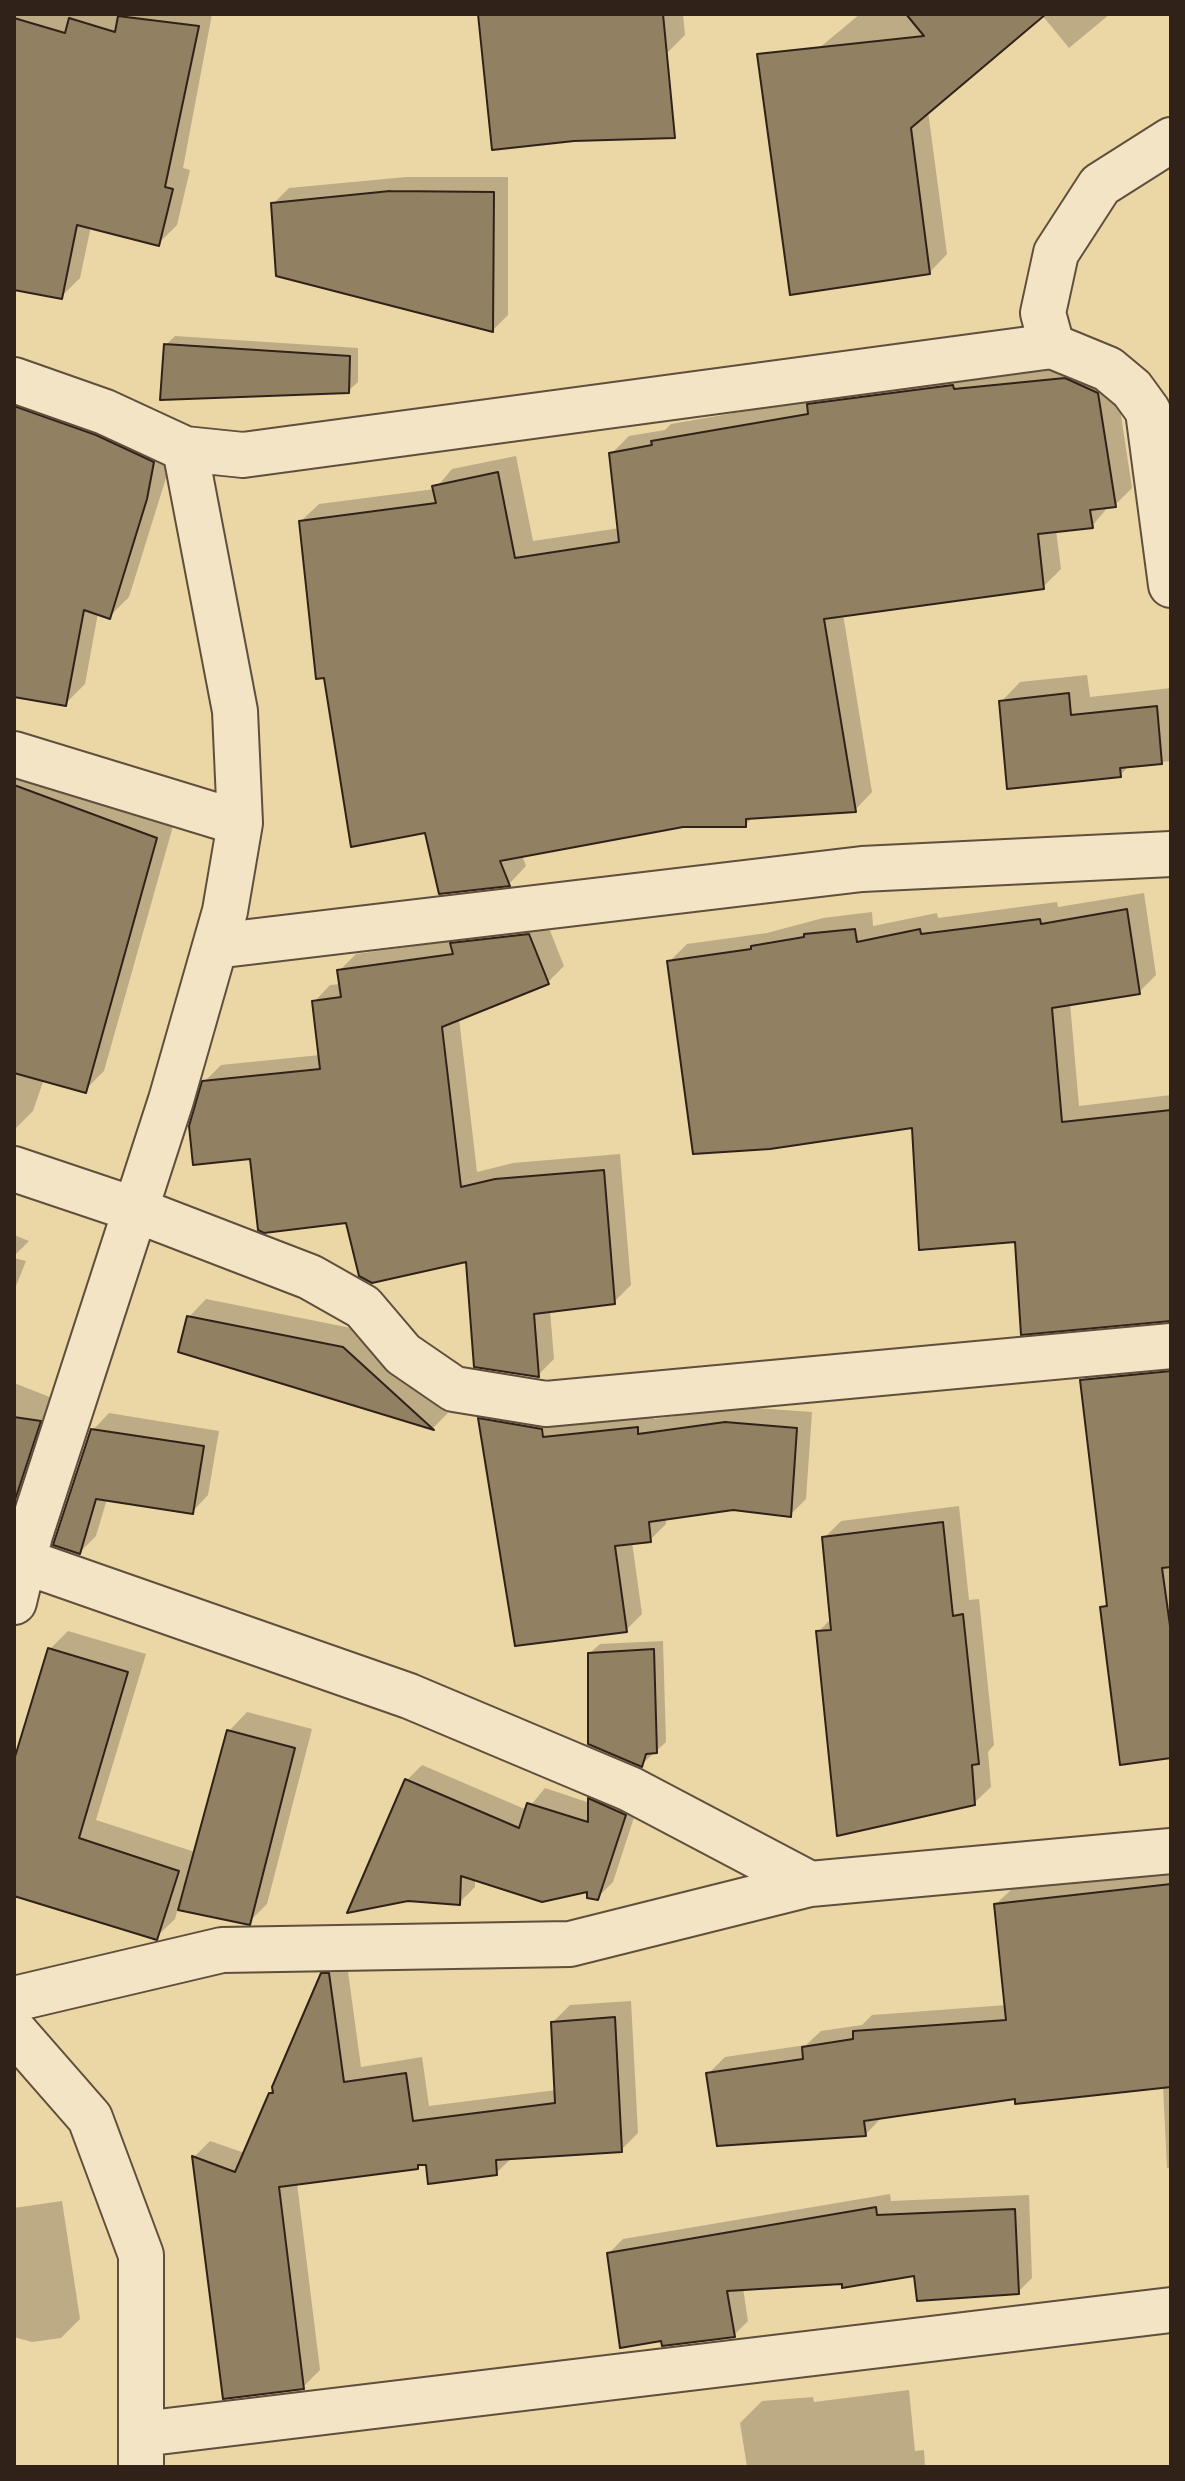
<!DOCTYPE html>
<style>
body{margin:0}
#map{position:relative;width:1185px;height:2481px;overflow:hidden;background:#ebd6a6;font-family:"Gentium Book Plus",serif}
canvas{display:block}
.frame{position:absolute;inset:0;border:16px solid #302219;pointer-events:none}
</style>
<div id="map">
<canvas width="1185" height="2481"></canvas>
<div class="frame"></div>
</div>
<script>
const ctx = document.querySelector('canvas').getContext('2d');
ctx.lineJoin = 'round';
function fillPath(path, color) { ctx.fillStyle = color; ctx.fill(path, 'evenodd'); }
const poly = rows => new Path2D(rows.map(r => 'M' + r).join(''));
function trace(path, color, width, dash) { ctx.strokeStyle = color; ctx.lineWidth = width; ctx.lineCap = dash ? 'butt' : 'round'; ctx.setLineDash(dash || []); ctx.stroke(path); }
fillPath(poly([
 [14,14,212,14,183,168,190,170,177,225,158,244,91,226,80,278,61,297,14,288],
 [480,14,683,14,685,35,666,54],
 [860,14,1110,14,1069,48,1042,15,928,111,947,254,930,272,783,78],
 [406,177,508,177,508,315,493,330,273,204,289,188],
 [175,336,358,348,358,382,348,391,166,345],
 [1083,362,1115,376,1132,488,1115,505,1109,506,1092,526,1056,530,1061,569,1043,587,843,614,872,792,855,810,754,816,745,825,683,825,522,855,526,866,509,884,426,831,301,521,319,504,435,489,452,469,516,456,533,541,620,528,611,454,629,436,665,430,671,424,815,399],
 [14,373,172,442,166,478,129,597,110,616,98,613,85,684,65,704,14,695],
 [1087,675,1090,697,1171,688,1171,761,1130,765,1120,775,1001,702,1020,682],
 [14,760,175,819,104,1071,85,1090,44,1079,33,1111,14,1130],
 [1144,893,1156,975,1139,992,1070,1003,1079,1106,1171,1095,1171,1320,1017,1240,914,1126,669,962,687,944,767,933,823,918,872,912,873,926,937,913,938,918,1057,902,1058,907],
 [545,918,564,966,548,982,459,1018,477,1172,513,1163,620,1154,631,1285,614,1302,550,1310,554,1359,538,1375,468,1259,252,1157,204,1082,221,1065,320,1055,314,1002,330,985,341,984,339,971,356,954,457,940,469,927],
 [14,1235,29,1241,14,1256],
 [14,1258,26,1261,14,1291],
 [206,1299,361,1330,450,1411,433,1428,180,1351,189,1317],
 [1171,1356,1171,1756,1102,1608,1109,1601,1082,1380,1099,1363],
 [14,1383,60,1401,14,1526],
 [496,1403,653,1412,654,1419,741,1407,812,1412,806,1499,790,1515,733,1508,666,1518,666,1524,650,1540,632,1542,642,1614,626,1630,481,1419],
 [109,1413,219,1431,208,1495,192,1512,107,1499,96,1536,80,1552,93,1430],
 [959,1506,969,1600,979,1599,994,1745,988,1752,991,1787,974,1803,818,1632,832,1618,824,1538,841,1521],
 [68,1631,146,1654,96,1820,195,1852,229,1731,247,1712,312,1729,267,1904,249,1922,178,1908,175,1919,156,1937,14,1893,14,1794,50,1649],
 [663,1641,666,1742,641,1765,590,1653,600,1644],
 [422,1765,527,1810,545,1788,590,1803,605,1784,640,1799,613,1882,597,1898,589,1890,475,1879,475,1887,459,1903,406,1781],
 [1171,1871,1171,2168,1167,2168,1163,2086,1017,2097,883,2116,866,2134,708,2074,725,2057,806,2045,821,2031,862,2025,872,2015,1006,2005,996,1904,1013,1888],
 [340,1957,346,1957,361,2067,422,2057,429,2106,556,2090,553,2022,570,2005,631,2001,638,2133,621,2150,513,2157,496,2173,428,2162,417,2167,297,2183,320,2370,303,2387,194,2157,210,2141,245,2153,322,1974],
 [890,2194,891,2201,1029,2195,1032,2278,1018,2292,916,2273,743,2288,748,2321,734,2335,609,2253,623,2239],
 [62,2201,80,2319,61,2338,32,2342,14,2337,14,2208],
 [909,2390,915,2451,924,2450,925,2467,747,2467,740,2423,762,2401,813,2397,814,2402]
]), '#0003');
const building = poly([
 [478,14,663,14,675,138,574,141,492,150,478,14],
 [906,14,1046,14,911,128,930,274,790,295,757,54,924,36,906,14],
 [118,16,199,26,165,187,173,189,159,246,77,225,62,299,14,290,14,18,65,33,69,18,115,32,118,16],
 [390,191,494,192,493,332,276,276,271,203,390,191],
 [164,344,350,356,349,393,160,400,164,344],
 [1065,378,1098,393,1116,507,1090,510,1093,528,1038,534,1044,589,824,619,856,812,746,819,746,827,683,827,500,861,510,886,439,894,425,833,351,847,324,678,316,679,299,521,436,503,432,486,498,472,515,558,619,542,609,453,652,445,651,441,808,414,807,404,953,385,954,389,1065,378],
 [14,406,96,435,154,462,147,499,110,619,84,610,66,706,14,697,14,406],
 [1069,693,1071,715,1157,706,1162,764,1120,768,1121,777,1007,789,999,701,1069,693],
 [14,785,157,838,86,1093,14,1073,14,785],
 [1127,909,1140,994,1052,1008,1062,1122,1171,1110,1171,1321,1021,1335,1015,1242,919,1250,912,1128,770,1149,693,1154,667,961,751,949,751,946,804,937,804,934,855,929,857,942,920,929,921,934,1040,919,1041,924,1127,909],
 [529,934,549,984,442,1027,461,1187,495,1179,604,1170,615,1304,534,1314,539,1377,474,1367,466,1262,372,1283,359,1276,346,1223,264,1233,258,1230,250,1159,193,1165,189,1126,202,1081,320,1069,312,1001,341,997,337,970,453,954,450,943,529,934],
 [187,1316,343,1347,434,1430,178,1352,187,1316],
 [1171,1371,1171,1567,1162,1568,1171,1633,1171,1758,1120,1765,1100,1607,1107,1606,1080,1380,1171,1371],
 [14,1417,41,1421,14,1503,14,1417],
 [478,1418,542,1429,543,1437,638,1427,638,1434,725,1422,797,1428,791,1517,733,1510,649,1522,651,1542,615,1546,627,1632,515,1646,478,1418],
 [91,1429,204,1446,193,1514,96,1499,80,1554,53,1545,91,1429],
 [943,1522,953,1616,963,1614,979,1764,972,1765,975,1805,837,1836,816,1631,831,1630,822,1537,943,1522],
 [48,1648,128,1672,79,1838,179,1871,157,1940,14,1896,14,1760,48,1648],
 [654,1649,657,1753,646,1754,642,1767,588,1744,588,1653,654,1649],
 [227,1730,295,1748,250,1925,178,1910,227,1730],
 [405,1779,519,1828,527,1803,588,1822,588,1798,626,1815,598,1900,587,1898,587,1892,542,1902,461,1876,460,1905,408,1901,347,1913,405,1779],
 [1171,1884,1171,2087,1015,2104,1015,2099,864,2121,866,2136,717,2146,706,2073,803,2059,802,2047,853,2039,853,2031,1006,2020,994,1904,1171,1884],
 [321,1973,329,1973,344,2082,406,2073,413,2121,555,2103,551,2022,615,2017,622,2152,496,2160,497,2175,428,2184,426,2165,418,2165,418,2169,279,2187,304,2389,223,2399,192,2156,235,2172,269,2093,273,2093,272,2087,321,1973],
 [876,2207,877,2215,1015,2209,1019,2294,917,2301,914,2276,842,2288,842,2284,727,2291,735,2337,662,2346,661,2341,620,2348,607,2253,876,2207]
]);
fillPath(building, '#918062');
trace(building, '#302219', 2);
const street = poly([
 [1052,346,1043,313,1056,253,1100,185,1171,140],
 [14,380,105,412,185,449,243,455,1052,346,1108,369,1132,389,1148,411,1171,585],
 [14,754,240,823],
 [215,946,862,869,1171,854],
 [14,1169,136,1210,310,1277,363,1307,403,1354,454,1389,546,1404,1171,1346],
 [23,1561,409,1696,630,1789,810,1884],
 [14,1602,30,1535,171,1100,225,911,240,823,235,711,185,449],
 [14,1999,222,1950,570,1944,810,1884,1171,1851],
 [14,2031,90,2118,141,2255,141,2467],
 [142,2434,1171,2310]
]);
trace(street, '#5f4f3c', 48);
trace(street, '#f2e4c5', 44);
</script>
